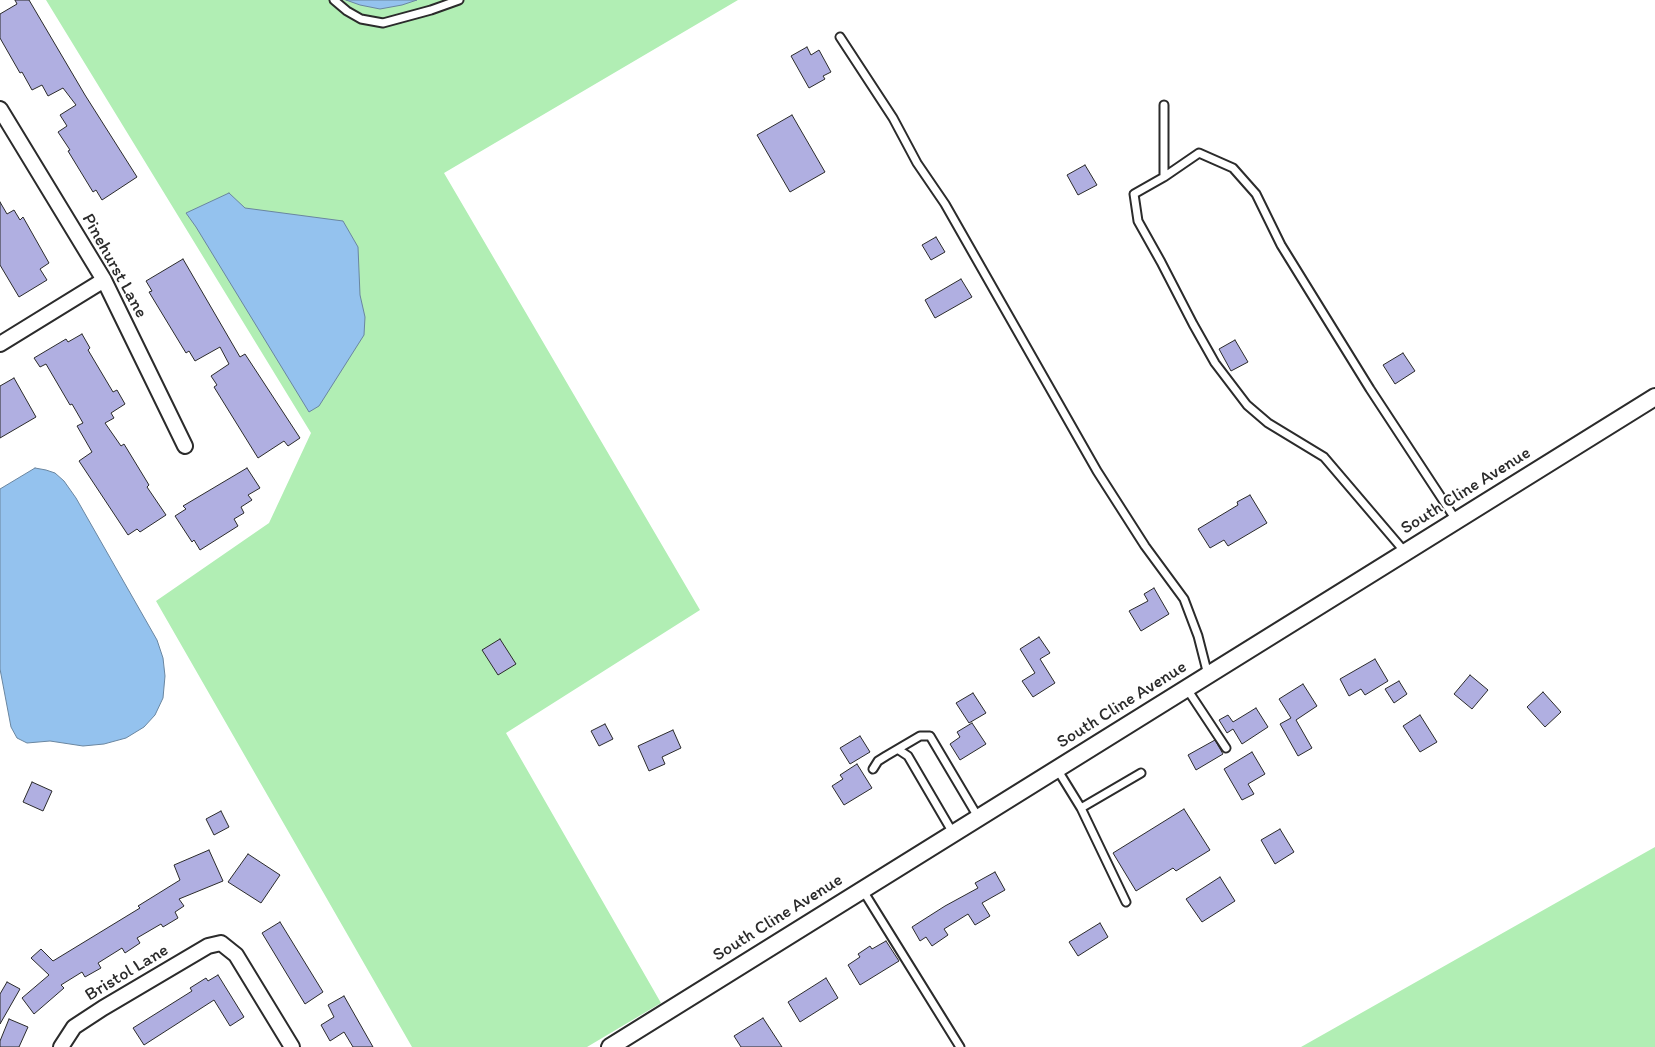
<!DOCTYPE html>
<style>
body{margin:0}
canvas{display:block;background:#fff}
</style>
<canvas width="1655" height="1047"></canvas>
<script>
const ctx = document.querySelector('canvas').getContext('2d');
ctx.lineJoin = 'round';
function fillPath(path, color) { ctx.fillStyle = color; ctx.fill(path, 'evenodd'); }
const poly = rows => new Path2D(rows.map(r => 'M' + r).join(''));
function trace(path, color, width, dash) { ctx.strokeStyle = color; ctx.lineWidth = width; ctx.lineCap = dash ? 'butt' : 'round'; ctx.setLineDash(dash || []); ctx.stroke(path); }
function write(font, color, halo, rows, align = 'center') {
  ctx.font = font + ' Itim,sans-serif'; ctx.lineWidth = 4; ctx.setLineDash([]); ctx.textBaseline = 'middle'; ctx.strokeStyle = halo; ctx.fillStyle = color; for (const [text, x, y, turn = 0] of rows) {
    ctx.save(); ctx.translate(x, y); ctx.rotate((+turn || 0) * Math.PI / 180); ctx.textAlign = isNaN(turn) ? turn : align; if (halo) ctx.strokeText(text, 0, 0); ctx.fillText(text, 0, 0); ctx.restore();
  }
}
fillPath(poly([
 [46,0,738,0,444,173,700,610,506,733,661,1003,587,1047,412,1047,156,601,269,523,311,433],
 [1655,847,1655,1047,1301,1047]
]), '#b1eeb4');
const water = poly([
 [346,0,417,0,402,5,380,9,360,5,346,0],
 [229,193,245,208,343,221,358,247,360,295,365,317,364,335,319,406,309,412,196,227,186,213,229,193],
 [35,468,46,470,55,473,64,481,76,498,157,640,163,658,165,676,163,698,155,715,144,727,126,738,104,744,83,746,50,741,27,743,17,738,11,727,0,669,0,489,35,468]
]);
fillPath(water, '#94c2ee');
trace(water, '#6a86a0', 1);
const building = poly([
 [15,0,29,0,85,95,137,177,102,200,96,190,93,192,68,151,70,150,58,132,67,126,60,115,76,105,63,88,48,96,42,85,32,90,22,72,20,73,0,38,0,14,17,4,15,0],
 [807,47,811,55,819,50,831,72,823,76,825,79,809,88,791,56,807,47],
 [792,115,825,172,790,192,757,135,792,115],
 [1085,165,1097,185,1078,195,1067,175,1085,165],
 [0,202,7,214,14,210,20,220,23,217,49,263,40,269,47,280,19,297,0,265,0,202],
 [936,237,945,252,931,260,922,245,936,237],
 [183,259,240,357,245,354,300,438,288,446,284,441,258,458,214,387,217,385,211,376,229,364,220,347,195,361,189,351,186,353,149,292,152,291,146,281,183,259],
 [961,279,972,297,935,318,925,300,961,279],
 [82,334,90,348,88,350,113,392,117,390,125,404,111,413,114,418,105,423,121,446,124,444,149,485,147,487,166,515,140,532,137,529,128,535,79,461,92,452,77,426,83,423,72,404,70,405,46,364,40,367,34,358,66,339,68,342,82,334],
 [1235,340,1248,362,1231,371,1219,349,1235,340],
 [1403,353,1415,371,1395,384,1383,365,1403,353],
 [14,378,36,417,0,438,0,386,14,378],
 [247,468,260,488,248,495,252,500,241,507,244,513,234,519,238,526,200,550,194,540,192,542,175,516,186,509,183,506,247,468],
 [1250,495,1267,523,1228,546,1224,540,1210,548,1198,529,1238,505,1237,502,1250,495],
 [1154,588,1169,614,1141,631,1129,611,1148,601,1144,594,1154,588],
 [1039,637,1050,653,1040,659,1055,683,1033,697,1022,681,1035,673,1020,649,1039,637],
 [500,639,516,664,498,675,482,650,500,639],
 [1375,659,1388,681,1365,695,1361,689,1349,696,1340,679,1375,659],
 [1470,675,1488,690,1472,709,1454,694,1470,675],
 [1399,681,1407,694,1394,703,1385,689,1399,681],
 [1303,684,1317,706,1296,720,1312,748,1298,756,1280,724,1291,718,1279,699,1303,684],
 [1543,692,1561,712,1545,727,1527,707,1543,692],
 [973,693,986,713,969,723,956,703,973,693],
 [1256,708,1268,727,1242,744,1233,729,1227,733,1219,720,1228,715,1233,722,1256,708],
 [1420,715,1437,742,1420,752,1403,726,1420,715],
 [972,723,986,744,960,760,950,744,960,737,957,732,972,723],
 [605,724,613,739,599,746,591,731,605,724],
 [673,730,681,748,662,757,665,764,649,771,638,746,673,730],
 [860,736,870,752,850,764,840,748,860,736],
 [1215,740,1223,754,1196,770,1188,755,1215,740],
 [1252,752,1265,774,1248,784,1254,794,1242,800,1224,769,1252,752],
 [857,764,872,788,844,805,832,786,843,779,840,775,857,764],
 [32,782,52,791,43,811,23,802,32,782],
 [1184,809,1210,850,1176,871,1173,868,1136,891,1113,853,1184,809],
 [221,811,229,827,214,835,206,819,221,811],
 [1280,829,1294,852,1275,864,1261,840,1280,829],
 [209,850,223,881,179,899,184,906,175,912,178,918,163,927,161,924,137,938,140,943,125,953,122,948,98,963,101,968,85,977,82,972,61,985,64,988,34,1014,22,998,49,975,31,958,41,949,53,961,140,908,138,906,180,880,174,865,209,850],
 [248,854,280,875,261,903,228,882,248,854],
 [995,872,1005,890,982,903,990,916,975,925,968,914,944,929,948,935,932,946,926,937,920,941,912,927,945,906,978,888,975,883,995,872],
 [1220,877,1235,901,1202,922,1186,899,1220,877],
 [280,922,323,992,305,1004,262,933,280,922],
 [1100,923,1108,937,1078,956,1069,942,1100,923],
 [886,941,899,961,860,985,848,965,860,957,858,954,870,946,872,949,886,941],
 [218,975,244,1017,230,1026,214,1000,144,1045,133,1028,192,991,190,988,206,978,208,981,218,975],
 [826,978,838,998,800,1022,788,1002,826,978],
 [7,982,20,989,0,1024,0,994,7,982],
 [344,996,373,1047,353,1047,344,1032,330,1041,321,1025,334,1017,328,1005,344,996],
 [763,1018,782,1047,741,1047,734,1036,763,1018],
 [9,1019,28,1027,19,1047,0,1047,0,1041,9,1019]
]);
fillPath(building, '#b0afe1');
trace(building, '#2b2b2b', 1);
const service = poly([
 [334,0,347,11,361,19,383,23,431,10,459,0],
 [840,37,893,118,917,163,945,204,1097,471,1145,546,1184,599,1198,636,1208,675],
 [1164,105,1164,177,1134,194,1138,221,1161,262,1193,324,1215,363,1247,405,1268,423,1324,457,1405,552],
 [1164,177,1199,153,1233,168,1256,194,1281,245,1370,389,1456,520],
 [1187,689,1226,748],
 [899,750,908,756,953,833],
 [873,769,878,761,886,756,920,736,930,736,978,817],
 [1057,769,1081,808,1141,773],
 [1081,808,1126,902],
 [862,889,960,1047]
]);
const minor = poly([
 [0,109,104,280,185,446],
 [0,344,104,280],
 [61,1047,74,1027,103,1008,208,946,221,943,236,955,292,1047]
]);
const tertiary = poly([
 [610,1047,1655,397]
]);
trace(service, '#2b2b2b', 11);
trace(minor, '#2b2b2b', 18);
trace(tertiary, '#2b2b2b', 20);
trace(service, '#fff', 7);
trace(minor, '#fff', 14);
trace(tertiary, '#fff', 16);
write('18px', '#2b2b2b', '#fff', [
 ["Pinehurst Lane",114,266,61],
 ["South Cline Avenue",1466,491,-32],
 ["South Cline Avenue",1122,705,-32],
 ["South Cline Avenue",778,918,-32],
 ["Bristol Lane",127,973,-31]
]);
</script>
